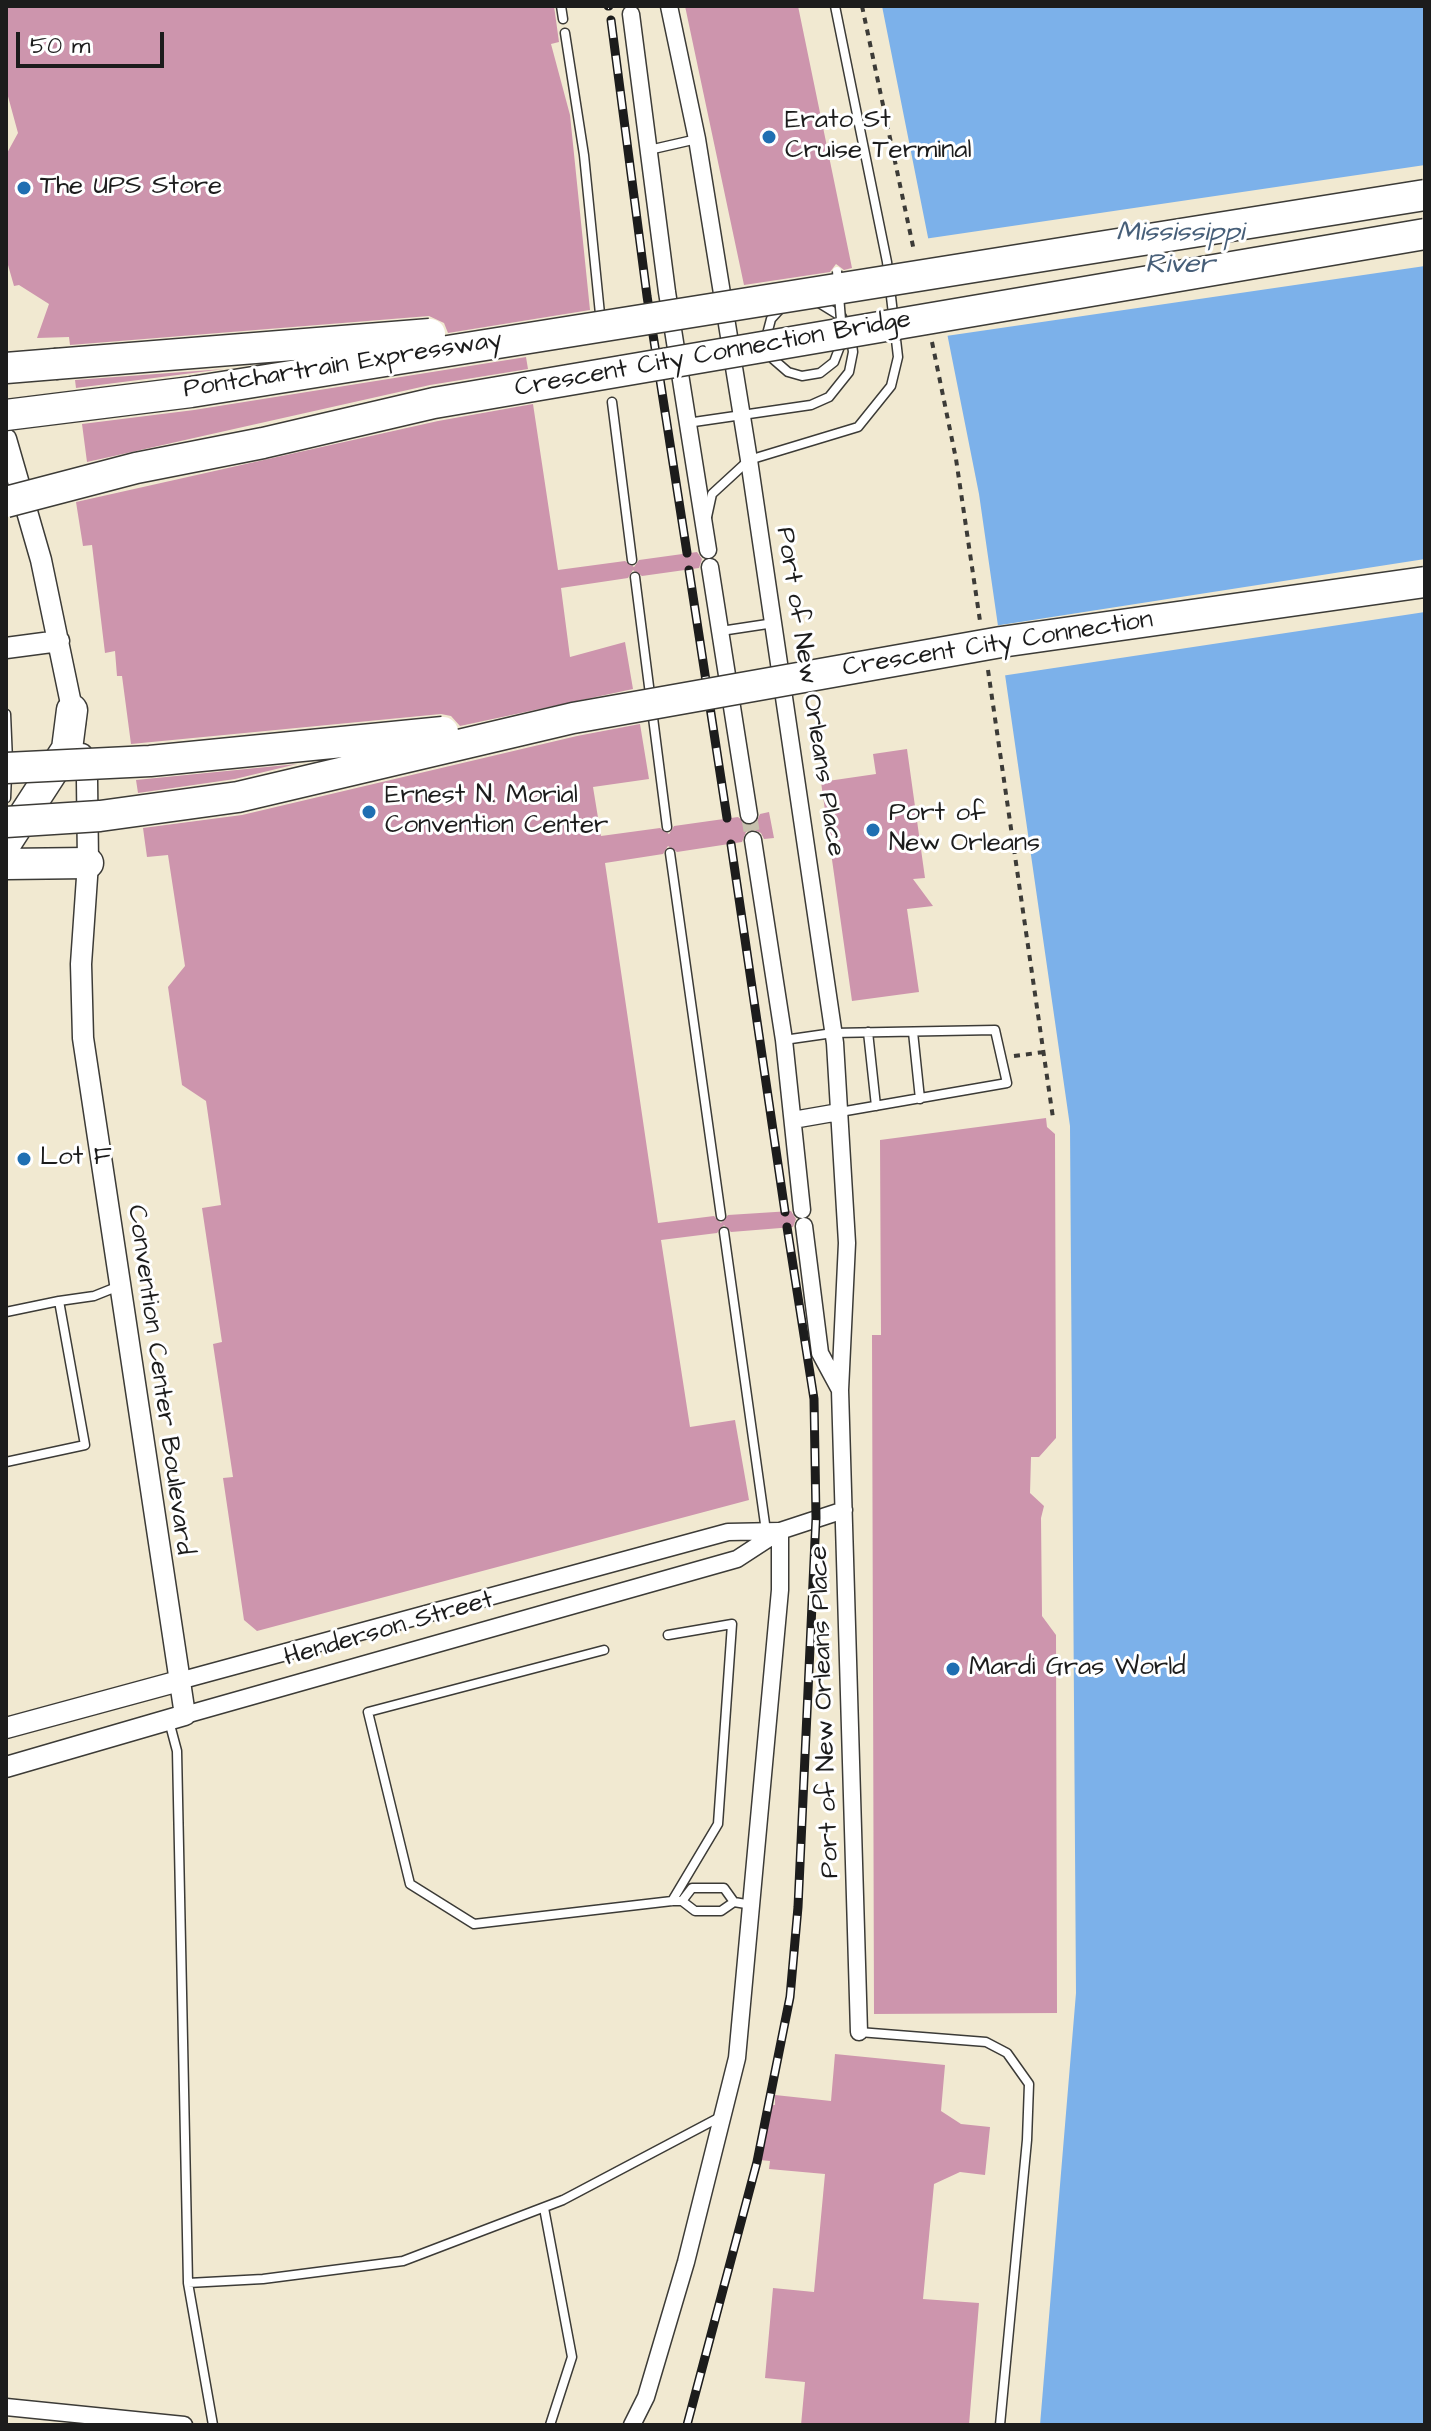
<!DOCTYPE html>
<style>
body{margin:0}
#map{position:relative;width:1431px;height:2431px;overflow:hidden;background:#f1e9d1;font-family:"Architects Daughter",sans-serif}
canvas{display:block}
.frame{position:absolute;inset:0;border:8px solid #1c1c1c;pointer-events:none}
.scale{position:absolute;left:16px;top:32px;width:148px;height:36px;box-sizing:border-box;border:4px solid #1c1c1c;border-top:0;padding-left:10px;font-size:24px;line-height:28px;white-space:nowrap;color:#1c1c1c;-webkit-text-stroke:6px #fff;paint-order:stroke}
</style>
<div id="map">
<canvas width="1431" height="2431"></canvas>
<div class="frame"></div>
<div class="scale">50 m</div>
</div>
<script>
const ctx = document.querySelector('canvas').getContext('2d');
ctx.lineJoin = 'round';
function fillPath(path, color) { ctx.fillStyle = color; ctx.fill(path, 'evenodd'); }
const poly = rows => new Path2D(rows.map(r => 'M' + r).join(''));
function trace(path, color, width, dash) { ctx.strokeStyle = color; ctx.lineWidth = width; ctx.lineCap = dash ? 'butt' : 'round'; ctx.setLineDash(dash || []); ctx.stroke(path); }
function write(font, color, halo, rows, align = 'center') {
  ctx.font = font + ' "Architects Daughter",sans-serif'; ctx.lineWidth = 6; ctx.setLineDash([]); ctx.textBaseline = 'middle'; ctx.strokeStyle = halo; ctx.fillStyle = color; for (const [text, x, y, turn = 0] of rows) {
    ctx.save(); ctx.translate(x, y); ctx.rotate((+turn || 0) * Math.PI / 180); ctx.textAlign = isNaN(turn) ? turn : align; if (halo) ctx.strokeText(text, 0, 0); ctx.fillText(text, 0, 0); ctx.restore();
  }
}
fillPath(poly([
 [882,6,1425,6,1425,2425,1040,2425,1076,1993,1070,1126,979,494]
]), '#7cb1ea');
fillPath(poly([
 [1425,165,1425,266,946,336,924,239],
 [1425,559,1425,612,1001,676,994,626]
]), '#f1e9d1');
fillPath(poly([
 [6,6,554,6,559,42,551,44,570,115,590,310,448,333,444,323,429,316,70,345,69,337,37,338,49,304,19,285,14,286,6,258,6,155,18,133,6,89],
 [685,6,798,6,852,268,844,270,836,264,830,272,744,285],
 [526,357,528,369,430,385,87,462,82,424,194,410],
 [224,369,76,388,75,380],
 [533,404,558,570,625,561,634,567,639,560,697,552,702,559,699,568,642,576,633,570,628,578,561,588,570,657,625,642,633,689,460,726,451,716,441,714,131,744,122,676,117,676,115,651,105,653,92,545,83,546,76,502,438,421],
 [640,724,649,779,593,787,601,836,660,828,669,834,674,826,738,817,750,826,756,823,760,814,769,812,774,838,764,839,761,833,752,829,746,832,742,842,677,852,668,846,663,854,605,863,658,1223,714,1216,721,1223,728,1215,791,1211,796,1219,793,1227,731,1232,724,1225,717,1233,661,1240,690,1427,735,1420,749,1500,257,1631,244,1620,223,1478,233,1477,213,1344,222,1342,202,1208,221,1205,216,1170,206,1101,182,1085,168,987,185,966,168,855,147,857,143,828,242,815,577,736],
 [907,749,925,878,913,879,933,906,907,909,919,992,852,1001,821,782,876,774,873,754],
 [297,764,235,779,138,793,136,780],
 [1046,1118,1047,1127,1055,1134,1056,1438,1039,1457,1031,1457,1030,1493,1044,1506,1041,1518,1042,1616,1056,1635,1057,2013,874,2014,872,1335,881,1335,880,1140],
 [835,2054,945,2065,941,2111,961,2124,990,2127,985,2175,960,2172,934,2184,923,2299,979,2303,969,2425,801,2425,805,2382,765,2378,773,2288,814,2292,825,2174,769,2169,770,2161,760,2160,765,2104,775,2105,775,2095,831,2101]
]), '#cd95ad');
trace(poly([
 [749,815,753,840]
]), '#c6c0ad', 16, [16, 8]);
const service = poly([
 [561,6,563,19],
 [565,33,584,155,600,314],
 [649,150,697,139],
 [816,301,842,317],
 [781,308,771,319,766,338,773,359,788,372,802,376,820,373,834,362,842,341],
 [612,402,632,560],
 [687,423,811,405,829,397,849,372,853,352,851,336],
 [707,517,712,494,749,460,858,427,891,386,898,357,887,262,835,6],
 [635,577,667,827],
 [721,631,774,623],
 [6,714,8,761],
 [6,798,7,774],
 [670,853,721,1216],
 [868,1032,876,1106],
 [913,1032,920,1099],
 [784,1040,833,1033,995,1030,1007,1083,840,1112],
 [724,1232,766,1531],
 [6,1312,59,1301],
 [6,1462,85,1445,59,1301,94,1296,119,1286],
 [668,1635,732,1624,718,1824,672,1901],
 [604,1650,368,1712,410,1884,474,1924,672,1901,682,1901,695,1911,721,1911,734,1902],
 [169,1721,177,1751,188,2283,213,2425],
 [682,1901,692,1888,724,1888,734,1902,752,1905],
 [859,2032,986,2042,1007,2053,1029,2084,1027,2140,1000,2425],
 [544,2208,572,2357,550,2425],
 [188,2283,263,2279,403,2261,563,2200,722,2116]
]);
const minor = poly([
 [669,6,697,139,749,460,835,1043,847,1243,840,1390,820,1353,804,1226],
 [631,14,667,292,708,550],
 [710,567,749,815],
 [753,840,784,1040,802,1210],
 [793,1120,839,1112],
 [840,1390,859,2032],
 [179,1681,728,1532,779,1531],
 [185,1715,737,1559,780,1531,844,1510],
 [6,2407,184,2425],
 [632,2425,646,2397,686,2262,737,2058,780,1590,780,1531]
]);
const tertiary = poly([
 [6,439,41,560,75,723],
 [6,648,59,641],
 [6,1728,179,1681],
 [6,1767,185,1715,83,1038,81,964,88,863,87,780,82,754]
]);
const motorway = poly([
 [6,368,55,364],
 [6,843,67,749,72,710],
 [6,864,88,863]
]);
trace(service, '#3c3b37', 11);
trace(minor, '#3c3b37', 19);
trace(tertiary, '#3c3b37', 23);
trace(motorway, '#3c3b37', 33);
trace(poly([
 [862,6,914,251],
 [932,342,956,459,980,621],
 [988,670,1053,1118],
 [1014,1056,1044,1052]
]), '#3c3b37', 4, [6, 6]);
trace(service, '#fff', 8);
trace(minor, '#fff', 16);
trace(tertiary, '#fff', 20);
trace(motorway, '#fff', 30);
const rail = poly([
 [608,6,609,6],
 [611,20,647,296,687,553],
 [689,570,727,818],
 [731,844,785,1212],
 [687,2425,757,2162,790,1997,798,1907,816,1518,814,1399,787,1227]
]);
trace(rail, '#1c1c1c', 9);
trace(rail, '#fff', 6, [18]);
const serviceBridge = poly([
 [837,271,841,320]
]);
const motorwayBridge = poly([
 [55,364,430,334],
 [6,415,191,392,1425,195],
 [6,502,136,468,263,443,434,403,1425,234],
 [6,768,150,761,443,732],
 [6,822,100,816,238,797,573,718,1001,642,1425,582]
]);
trace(serviceBridge, '#3c3b37', 11, []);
trace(motorwayBridge, '#3c3b37', 33, []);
trace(serviceBridge, '#fff', 8);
trace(motorwayBridge, '#fff', 30);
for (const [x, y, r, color] of [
 [769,137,8,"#1f6fb2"],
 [24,188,8,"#1f6fb2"],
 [369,812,8,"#1f6fb2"],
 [873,830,8,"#1f6fb2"],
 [24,1159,8,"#1f6fb2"],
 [953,1669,8,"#1f6fb2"]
]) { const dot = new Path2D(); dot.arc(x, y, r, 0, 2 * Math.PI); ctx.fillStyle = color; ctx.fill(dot); trace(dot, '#fff', 3); }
write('26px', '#1c1c1c', '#fff', [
 ["Erato St",785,122],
 ["Cruise Terminal",785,152],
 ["The UPS Store",40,188],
 ["Ernest N. Morial",385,797],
 ["Convention Center",385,827],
 ["Port of",889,815],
 ["New Orleans",889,845],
 ["Lot F",40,1159],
 ["Mardi Gras World",969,1669]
], 'left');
write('26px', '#1c1c1c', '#fff', [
 ["Crescent City Connection Bridge",713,355,-10],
 ["Pontchartrain Expressway",343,366,-9],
 ["Crescent City Connection",998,645,-9],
 ["Port of New Orleans Place",809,692,81],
 ["Convention Center Boulevard",159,1380,82],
 ["Henderson Street",389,1630,-16],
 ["Port of New Orleans Place",826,1712,-92]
]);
write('italic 28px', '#475f79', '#fff', [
 ["Mississippi",1180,234],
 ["River",1180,266]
]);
</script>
